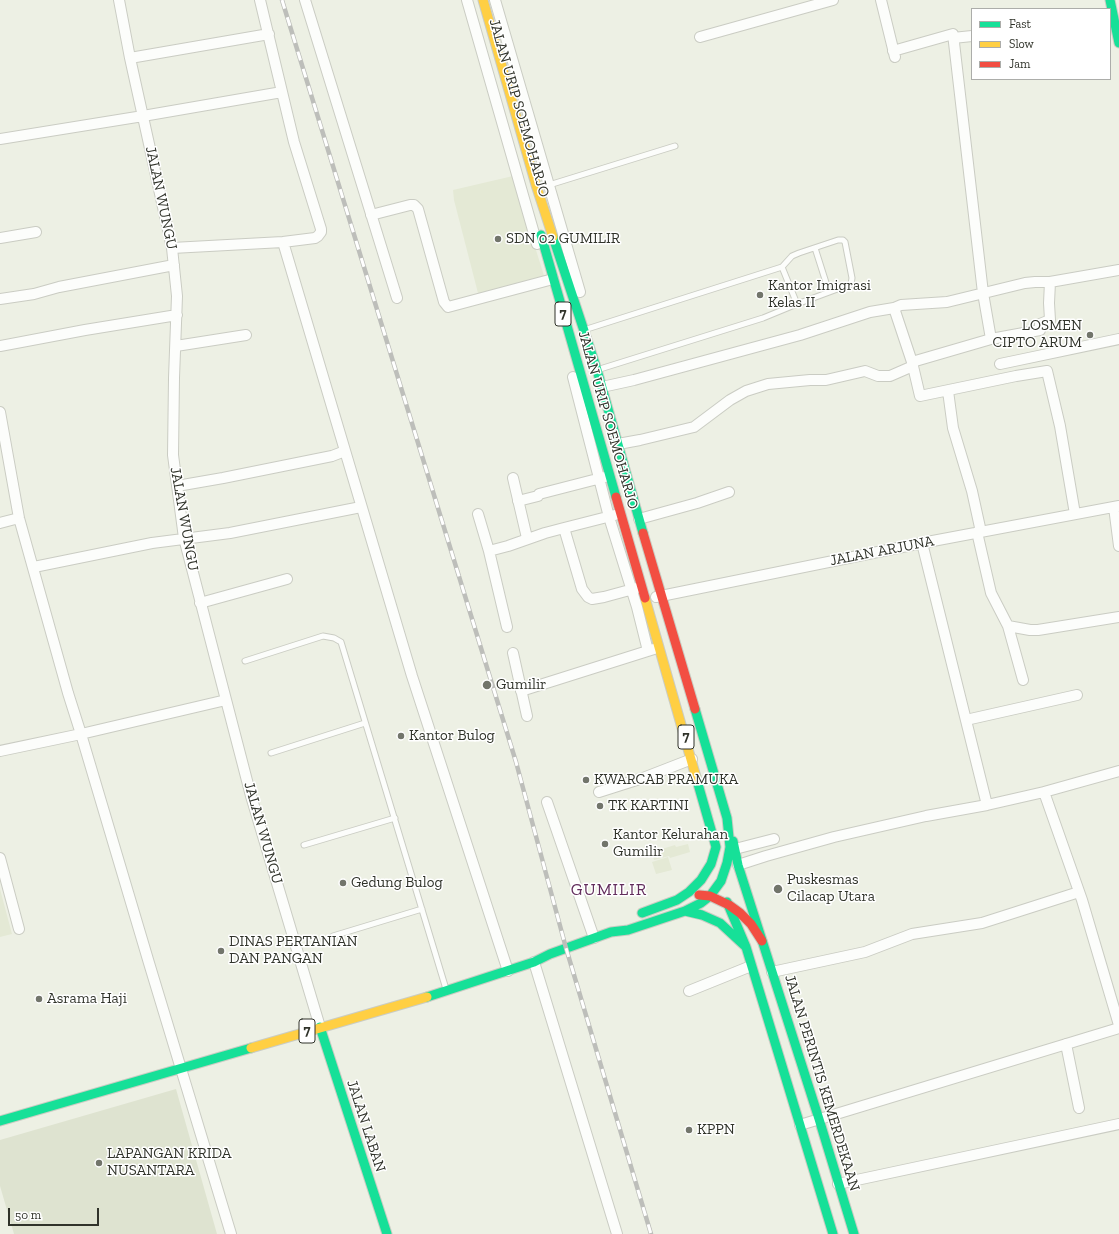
<!DOCTYPE html>
<style>
body{margin:0}
#map{position:relative;width:1119px;height:1234px;overflow:hidden;background:#edf0e4;font-family:"Zilla Slab",serif}
canvas{display:block}
.legend{position:absolute;left:971px;top:8px;width:140px;height:72px;box-sizing:border-box;background:#fff;border:1px solid #acadaa;margin:0;padding:5px 7px;list-style:none;font-size:12px;color:#30332a}
.legend li{display:flex;align-items:center;gap:8px;height:20px}
.legend b{width:20px;border:1px solid #acadaa}
.scale{position:absolute;left:8px;top:1208px;width:91px;height:18px;box-sizing:border-box;border:2px solid #30332a;border-top:0;padding-left:5px;font-size:12px;line-height:14px;white-space:nowrap;color:#30332a;-webkit-text-stroke:3px #fff;paint-order:stroke}
</style>
<div id="map">
<canvas width="1119" height="1234"></canvas>
<ul class="legend">
<li><b style="height:5px;background:#16e098"></b>Fast</li>
<li><b style="height:5px;background:#ffcf43"></b>Slow</li>
<li><b style="height:5px;background:#f24e42"></b>Jam</li>
</ul>
<div class="scale">50 m</div>
</div>
<script>
const ctx = document.querySelector('canvas').getContext('2d');
ctx.lineJoin = 'round';
function fillPath(path, color) { ctx.fillStyle = color; ctx.fill(path, 'evenodd'); }
const poly = rows => new Path2D(rows.map(r => 'M' + r).join(''));
function trace(path, color, width, dash) { ctx.strokeStyle = color; ctx.lineWidth = width; ctx.lineCap = dash ? 'butt' : 'round'; ctx.setLineDash(dash || []); ctx.stroke(path); }
function write(font, color, halo, rows, align = 'center') {
  ctx.font = font + ' "Zilla Slab",serif'; ctx.lineWidth = 3; ctx.setLineDash([]); ctx.textBaseline = 'middle'; ctx.strokeStyle = halo; ctx.fillStyle = color; for (const [text, x, y, turn = 0] of rows) {
    ctx.save(); ctx.translate(x, y); ctx.rotate((+turn || 0) * Math.PI / 180); ctx.textAlign = isNaN(turn) ? turn : align; if (halo) ctx.strokeText(text, 0, 0); ctx.fillText(text, 0, 0); ctx.restore();
  }
}
fillPath(poly([
 [513,176,545,279,479,297,454,200,453,190],
 [688,844,690,852,670,858,669,856,654,860,652,852,675,845,676,847],
 [668,857,672,870,656,874,652,862],
 [0,889,12,934,0,937]
]), '#e4e9d5');
fillPath(poly([
 [176,1089,217,1234,14,1234,0,1186,0,1140]
]), '#dee3d0');
const lane = poly([
 [549,185,675,146],
 [815,248,829,292],
 [587,329,782,267,792,256,799,253,838,240,843,240,845,242,852,278,851,284,797,304],
 [600,369,763,318,797,304,782,267],
 [245,661,323,636,334,638,341,642,446,989],
 [271,753,365,723],
 [304,845,395,818],
 [333,936,422,909]
]);
const street = poly([
 [119,0,130,58,172,248,177,296,174,378,173,455,184,538,251,796,320,1027],
 [305,0,397,298],
 [467,0,537,244],
 [495,0,580,292],
 [881,0,895,57],
 [700,37,833,0],
 [953,38,972,36],
 [893,51,953,34,983,293,991,339],
 [130,58,269,34],
 [0,139,143,116,282,92],
 [371,215,410,205,414,205,418,209,444,302,448,307,553,279],
 [0,238,36,232],
 [283,242,412,676,508,971],
 [172,248,283,242,315,238,318,236,321,232,321,229,294,142,260,0],
 [0,299,34,294,59,287,174,265],
 [894,308,912,362,920,396,1016,376,1047,371,1060,426,1075,514],
 [0,346,85,330,177,315],
 [176,346,246,335],
 [912,362,991,339,1040,330,1040,324,1050,320,1049,303,1050,282,1119,270],
 [1000,364,1119,339],
 [573,377,609,517,637,607,648,651],
 [602,387,634,380,800,335,870,312,894,308,901,305,947,302,1025,283,1035,282,1050,282],
 [948,391,953,428,972,491,981,532],
 [0,412,19,518,68,693,81,734,149,963,231,1234],
 [618,444,640,440,694,427,730,400,746,391,768,384,810,380,826,380,865,371,878,376,890,376,913,366],
 [513,478,527,538],
 [177,486,223,478,332,456,345,451],
 [518,501,538,496,539,494,605,477],
 [1114,507,1119,546],
 [478,514,489,551,507,627],
 [615,515,564,528,582,589,588,597,592,599,604,597,637,588],
 [639,519,697,503,729,492],
 [0,523,19,518],
 [977,532,991,593,1008,626,1023,680],
 [922,543,987,805,1044,792,1082,900,1119,1025],
 [489,551,508,546,545,533,564,528],
 [34,567,152,543,230,533,361,507],
 [656,597,922,543,1119,506],
 [200,603,287,579],
 [1008,626,1030,630,1038,630,1119,617],
 [513,653,527,716],
 [521,691,654,649],
 [966,720,1077,695],
 [0,751,81,734,226,700],
 [599,792,643,778,692,759],
 [1044,792,1119,771],
 [547,802,594,938],
 [735,849,774,839],
 [0,858,19,929],
 [738,865,766,856,834,837,926,816,987,805],
 [534,962,617,1234],
 [772,972,865,952,912,934,982,923,1079,892],
 [689,991,751,966],
 [1066,1044,1079,1108],
 [800,1125,1119,1028],
 [838,1184,1119,1124]
]);
const fast = poly([
 [1110,0,1119,43],
 [541,235,616,497],
 [553,237,597,370,643,533],
 [733,841,738,865,819,1119,854,1234],
 [727,902,746,947,833,1234],
 [685,911,702,915,720,923,746,947],
 [642,913,677,900,689,892,701,880,711,864,716,847,696,777],
 [427,997,534,962,550,954,611,932,628,930,685,911,701,903,710,896,721,881,727,863,730,847,727,818,695,709],
 [320,1027,387,1234],
 [0,1121,251,1048]
]);
const slow = poly([
 [483,0,536,185,553,237],
 [645,598,696,777],
 [251,1048,427,997]
]);
const jam = poly([
 [616,497,645,598],
 [643,533,695,709],
 [699,895,710,896,729,905,740,913,751,924,762,941]
]);
trace(lane, '#caccc3', 7);
trace(street, '#caccc3', 12);
trace(fast, '#caccc3', 11);
trace(slow, '#caccc3', 11);
trace(jam, '#caccc3', 11);
trace(lane, '#fcfdfb', 5);
trace(street, '#fcfdfb', 10);
trace(fast, '#16e098', 9);
trace(slow, '#ffcf43', 9);
trace(jam, '#f24e42', 9);
const rail = poly([
 [282,0,516,762,566,948,651,1234]
]);
trace(rail, '#bdbeba', 4.5);
trace(rail, '#fff', 3, [9]);
for (const [x, y, r, color] of [
 [498,239,4,"#72756b"],
 [760,295,4,"#72756b"],
 [1090,335,4,"#72756b"],
 [487,685,5,"#72756b"],
 [401,736,4,"#72756b"],
 [586,780,4,"#72756b"],
 [600,806,4,"#72756b"],
 [605,844,4,"#72756b"],
 [343,883,4,"#72756b"],
 [778,889,5,"#72756b"],
 [221,951,4,"#72756b"],
 [39,999,4,"#72756b"],
 [689,1130,4,"#72756b"],
 [99,1163,4,"#72756b"]
]) { const dot = new Path2D(); dot.arc(x, y, r, 0, 2 * Math.PI); ctx.fillStyle = color; ctx.fill(dot); trace(dot, '#fff', 1.5); }
for (const [x, y, w] of [
 [563,314,16],
 [686,737,16],
 [307,1031,16]
]) { const box = new Path2D(); box.roundRect(x - w / 2, y - 12, w, 24, 3); ctx.fillStyle = '#fff'; ctx.fill(box); trace(box, '#30332a', 1); }
write('bold 14px', '#30332a', null, [
 ["7",563,314],
 ["7",686,737],
 ["7",307,1031]
]);
write('15px', '#30332a', '#fff', [
 ["JALAN URIP SOEMOHARJO",519,108,74],
 ["JALAN WUNGU",161,198,78],
 ["JALAN URIP SOEMOHARJO",608,420,74],
 ["JALAN WUNGU",184,519,80],
 ["JALAN ARJUNA",882,551,-11],
 ["JALAN WUNGU",263,833,74],
 ["JALAN PERINTIS KEMERDEKAAN",822,1083,73],
 ["JALAN LABAN",366,1126,72]
]);
write('15px', '#30332a', '#fff', [
 ["SDN 02 GUMILIR",506,239],
 ["Kantor Imigrasi",768,286],
 ["Kelas II",768,303],
 ["LOSMEN",1082,326,"right"],
 ["CIPTO ARUM",1082,343,"right"],
 ["Gumilir",496,685],
 ["Kantor Bulog",409,736],
 ["KWARCAB PRAMUKA",594,780],
 ["TK KARTINI",608,806],
 ["Kantor Kelurahan",613,835],
 ["Gumilir",613,852],
 ["Puskesmas",787,880],
 ["Cilacap Utara",787,897],
 ["Gedung Bulog",351,883],
 ["DINAS PERTANIAN",229,942],
 ["DAN PANGAN",229,959],
 ["Asrama Haji",47,999],
 ["KPPN",697,1130],
 ["LAPANGAN KRIDA",107,1154],
 ["NUSANTARA",107,1171]
], 'left');
ctx.letterSpacing = '1px';
write('17px', '#622d5c', '#fff', [
 ["GUMILIR",609,890]
]);
ctx.letterSpacing = '0px';
</script>
